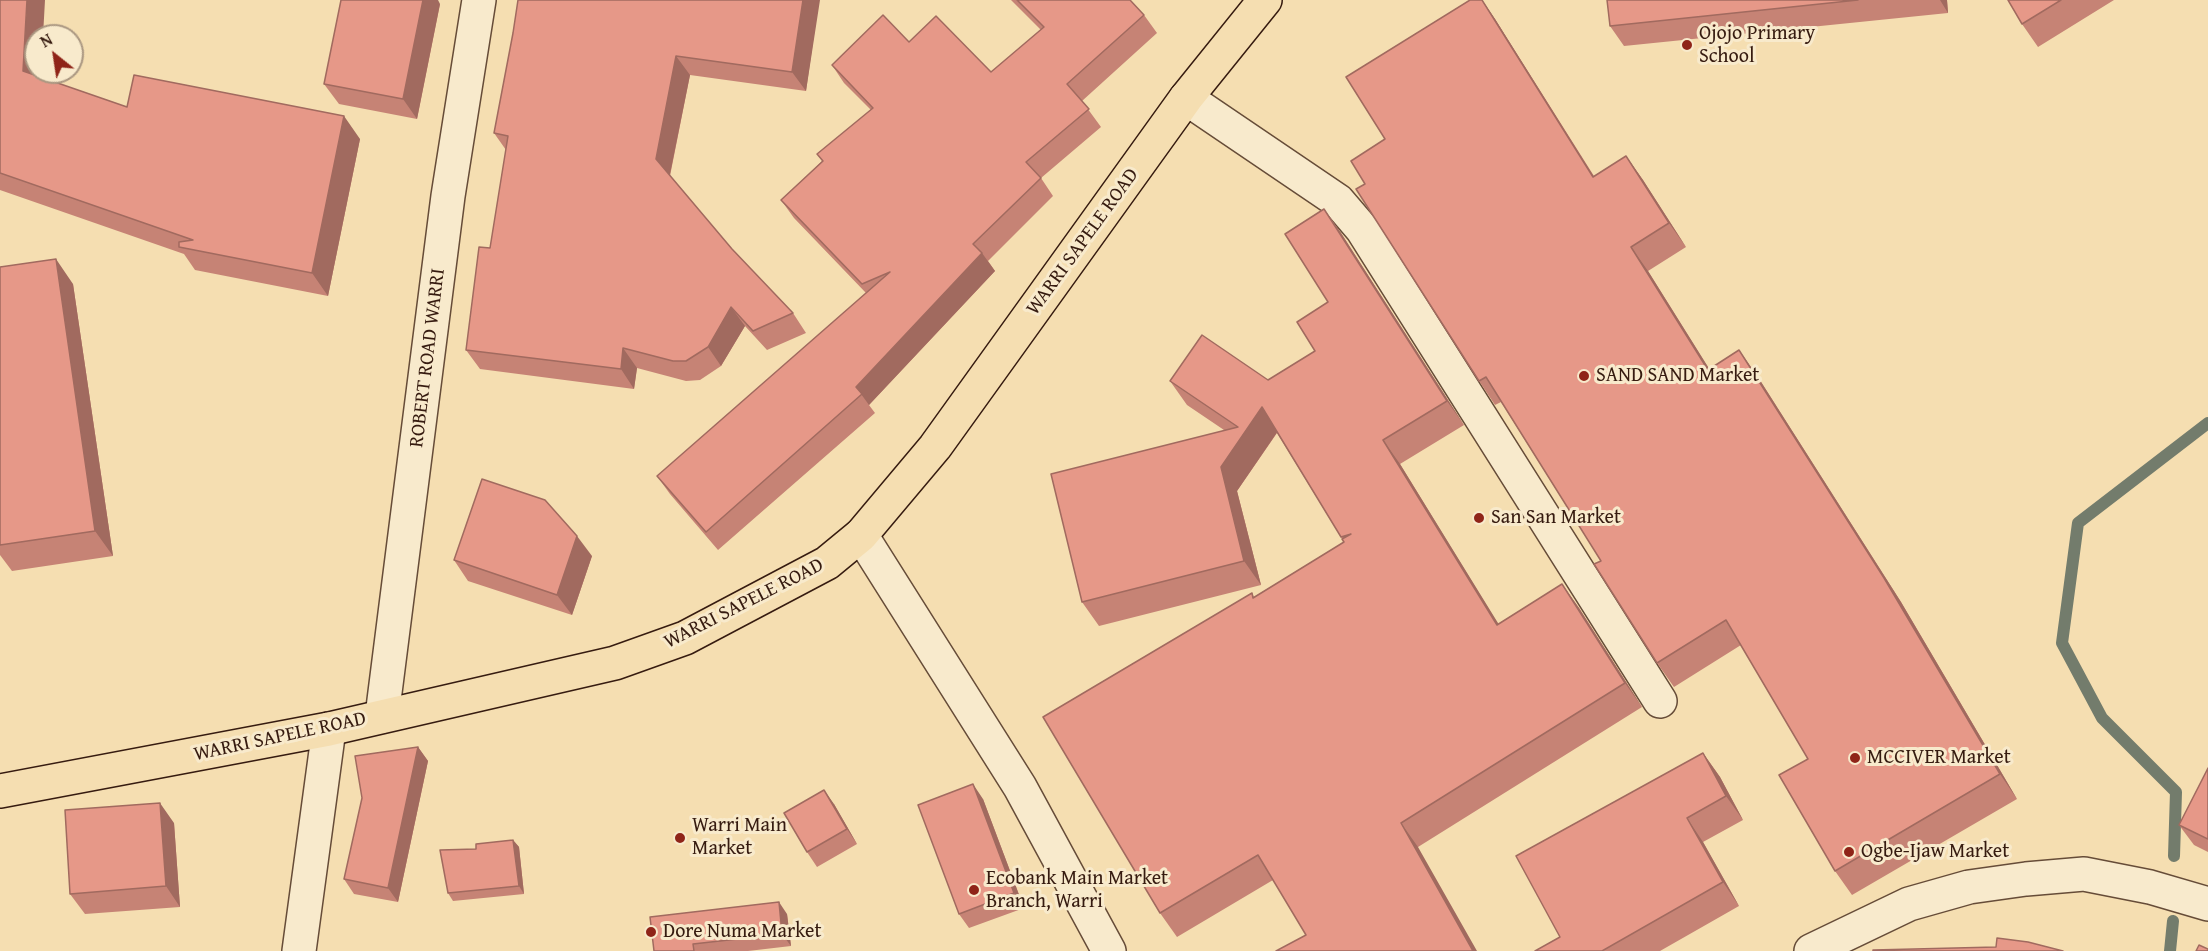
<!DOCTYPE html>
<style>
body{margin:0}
#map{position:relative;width:2208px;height:951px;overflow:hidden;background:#f5deb1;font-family:"Gentium Book Plus",serif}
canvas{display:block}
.north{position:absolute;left:24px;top:24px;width:60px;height:60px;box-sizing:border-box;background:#f8eacc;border:2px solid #aa9781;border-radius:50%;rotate:330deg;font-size:16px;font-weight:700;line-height:24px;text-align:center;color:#361b10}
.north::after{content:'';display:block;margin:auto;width:21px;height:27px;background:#8f2418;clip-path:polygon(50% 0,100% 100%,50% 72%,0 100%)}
</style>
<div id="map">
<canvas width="2208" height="951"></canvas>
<div class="north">N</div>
</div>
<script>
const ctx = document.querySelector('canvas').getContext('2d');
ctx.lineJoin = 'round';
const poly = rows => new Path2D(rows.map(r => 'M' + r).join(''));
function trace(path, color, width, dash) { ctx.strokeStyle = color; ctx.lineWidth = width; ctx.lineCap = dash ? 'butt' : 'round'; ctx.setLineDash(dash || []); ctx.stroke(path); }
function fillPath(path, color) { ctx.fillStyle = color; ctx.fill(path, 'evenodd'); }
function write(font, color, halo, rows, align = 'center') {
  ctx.font = font + ' "Gentium Book Plus",serif'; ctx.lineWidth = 6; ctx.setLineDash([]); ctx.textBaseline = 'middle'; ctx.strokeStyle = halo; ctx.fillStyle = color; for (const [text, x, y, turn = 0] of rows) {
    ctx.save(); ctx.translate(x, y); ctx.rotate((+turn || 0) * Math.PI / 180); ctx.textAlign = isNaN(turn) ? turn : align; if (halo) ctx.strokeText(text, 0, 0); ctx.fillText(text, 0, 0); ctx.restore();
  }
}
trace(poly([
 [2174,856,2176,792,2102,718,2062,643,2078,523,2208,423],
 [2170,951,2173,921]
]), '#737c6c', 12);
const minor = poly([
 [1186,98,1338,201,1362,229,1660,701],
 [861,535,1020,787,1109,951],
 [382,716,448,196,479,0],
 [299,951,329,729],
 [1811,951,1909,904,1969,887,2026,879,2084,874,2150,887,2208,904]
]);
const major = poly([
 [0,791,329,729,615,663,685,638,827,563,861,535,935,447,1186,98,1265,0]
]);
trace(minor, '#664c38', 36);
trace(major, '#361b10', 36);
trace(minor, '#f8eacc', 33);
trace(major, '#f5deb1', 33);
fillPath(poly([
 [0,0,36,72,40,72,40,77,127,107,360,139,328,296,195,270,184,254,0,190],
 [1011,0,1130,0,1144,15,1157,33,1082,101,1101,127,1041,178,1053,196,988,261,995,271,869,405,875,413,718,550,670,494,657,476,866,293,794,218,781,200,822,161,817,154,871,110,844,83,832,65,909,42,991,72,1041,30],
 [1482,0,1495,19,1594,176,1626,156,1643,180,1686,247,1648,271,1709,369,1756,374,1901,602,2017,799,1852,895,1835,871,1808,759,1741,645,1674,687,1657,663,1601,561,1501,402,1495,405,1479,381,1365,184,1385,139],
 [1607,0,1947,0,1948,13,1624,46,1610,26],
 [2008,0,2114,0,2038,47,2022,24],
 [440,4,417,119,339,104,324,84],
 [817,14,806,91,690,75,670,176,732,249,793,313,806,333,767,350,745,326,721,366,700,380,686,381,637,368,634,389,480,369,466,350,490,248,506,150,494,133,513,33],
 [1324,209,1341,233,1464,425,1400,464,1498,624,1562,584,1579,608,1642,707,1418,847,1306,935,1273,880,1177,937,1160,913,1252,593,1254,597,1344,542,1277,433,1237,491,1261,585,1099,626,1082,602,1224,430,1187,405,1170,381,1268,380,1315,351,1328,302],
 [0,267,73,284,113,556,12,571,0,555],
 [592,556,572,615,468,581,454,560],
 [418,747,428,761,398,902,354,894,344,879],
 [1703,753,1720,777,1743,820,1703,842,1739,906,1660,951,1535,951,1560,937],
 [2208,768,2208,852,2194,845,2179,825],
 [983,799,1024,908,969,928,959,914],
 [834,804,857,844,817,867,807,852],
 [174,823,180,907,85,914,70,894],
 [513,840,519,847,524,894,453,901,448,893,476,849],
 [787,914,791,946,748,951,654,951]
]), '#c68375');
fillPath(poly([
 [27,0,45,0,43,36,36,36,36,72,40,72,39,94,23,71],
 [423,0,438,0,440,4,417,119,403,99],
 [803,0,820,0,806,91,792,72],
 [1482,0,1495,19,1609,201,1593,177],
 [1940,0,1947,0,1948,13],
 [676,56,690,75,669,179,656,159],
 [344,116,360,139,328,296,312,273],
 [1626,156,1643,180,1686,247,1669,223],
 [1324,209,1341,233,1464,425,1447,401],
 [1631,247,1648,271,1725,394,1708,370],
 [982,253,995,271,869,405,856,387],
 [56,259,73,284,113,556,95,531],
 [731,307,745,326,721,366,708,347],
 [623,348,637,368,634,389,621,369],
 [1739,350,1756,374,1901,602,2017,799,2000,774],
 [1262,407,1278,431,1237,491,1261,585,1244,561,1221,467],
 [1383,440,1400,464,1514,649,1497,625],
 [577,536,592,556,572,615,557,595],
 [1562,584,1579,608,1642,707,1625,683],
 [418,747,428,761,398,902,388,888],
 [1703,753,1720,777,1743,820,1726,796],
 [973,784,983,799,1024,908,1014,893],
 [824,790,834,804,857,844,847,829],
 [160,803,174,823,180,907,166,886],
 [1687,818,1703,842,1739,906,1723,882],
 [1401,823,1418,847,1477,951,1473,951],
 [513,840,519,847,524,894,519,886],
 [779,902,787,914,791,946,782,934]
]), '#a16a5f');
const building = poly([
 [0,0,27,0,23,71,127,107,134,75,344,116,312,273,179,247,179,242,193,240,0,173,0,0],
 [341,0,423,0,403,99,324,84,341,0],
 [518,0,803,0,792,72,676,56,656,159,732,249,793,313,753,331,731,307,708,347,686,361,673,361,623,348,621,369,466,350,479,247,490,248,508,136,494,133,513,33,518,0],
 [1017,0,1130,0,1144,15,1067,84,1089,109,1026,162,1041,178,973,244,982,253,856,387,862,394,706,532,657,476,890,272,862,284,781,200,823,161,817,154,873,108,832,65,883,15,909,42,936,16,991,72,1044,27,1017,0],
 [1470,0,1482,0,1593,177,1626,156,1669,223,1631,247,1708,370,1739,350,1884,578,2000,774,1835,871,1779,775,1808,759,1726,620,1657,663,1594,564,1601,561,1486,377,1479,381,1356,189,1365,184,1351,161,1385,139,1346,77,1470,0],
 [1607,0,1858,0,1610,26,1607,0],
 [2008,0,2061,0,2022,24,2008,0],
 [1324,209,1447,401,1383,440,1497,625,1562,584,1625,683,1401,823,1473,951,1276,951,1306,935,1258,855,1160,913,1043,717,1252,593,1253,598,1344,542,1342,539,1351,534,1341,537,1262,407,1221,467,1244,561,1082,602,1051,474,1238,427,1170,381,1202,335,1268,380,1315,351,1297,322,1328,302,1285,234,1324,209],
 [56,259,95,531,0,545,0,267,56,259],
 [482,479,545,500,577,536,557,595,454,560,482,479],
 [418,747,388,888,344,879,362,798,355,756,418,747],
 [1703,753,1726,796,1687,818,1723,882,1602,951,1535,951,1560,937,1516,856,1703,753],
 [2208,768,2208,839,2179,825,2208,768],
 [973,784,1014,893,959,914,918,805,973,784],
 [824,790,847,829,807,852,784,813,824,790],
 [160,803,166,886,70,894,65,810,160,803],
 [513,840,519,886,448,893,440,850,476,849,476,844,513,840],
 [779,902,782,934,693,944,694,951,654,951,650,917,779,902],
 [1997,938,2028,942,2063,951,1873,951,1873,950,1996,947,1997,938],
 [2199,945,2208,949,2208,951,2196,951,2199,945]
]);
fillPath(building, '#e69888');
trace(building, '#a16a5f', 1.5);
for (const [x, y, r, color] of [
 [1687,45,6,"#8f2418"],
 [1584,376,6,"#8f2418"],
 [1479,518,6,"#8f2418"],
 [1855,758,6,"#8f2418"],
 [680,838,6,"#8f2418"],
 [1849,852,6,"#8f2418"],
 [974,890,6,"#8f2418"],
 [651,932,6,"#8f2418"]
]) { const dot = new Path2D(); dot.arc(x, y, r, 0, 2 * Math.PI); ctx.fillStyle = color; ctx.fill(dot); trace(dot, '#f8eacc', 2); }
write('20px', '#361b10', '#f8eacc', [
 ["Ojojo Primary",1699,34],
 ["School",1699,57],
 ["SAND SAND Market",1596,376],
 ["San San Market",1491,518],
 ["MCCIVER Market",1867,758],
 ["Warri Main",692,826],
 ["Market",692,849],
 ["Ogbe-Ijaw Market",1861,852],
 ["Ecobank Main Market",986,879],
 ["Branch, Warri",986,902],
 ["Dore Numa Market",663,932]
], 'left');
write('20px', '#361b10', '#f8eacc', [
 ["WARRI SAPELE ROAD",1083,242,-54],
 ["ROBERT ROAD WARRI",428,358,-83],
 ["WARRI SAPELE ROAD",744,604,-27],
 ["WARRI SAPELE ROAD",280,737,-12]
]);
</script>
